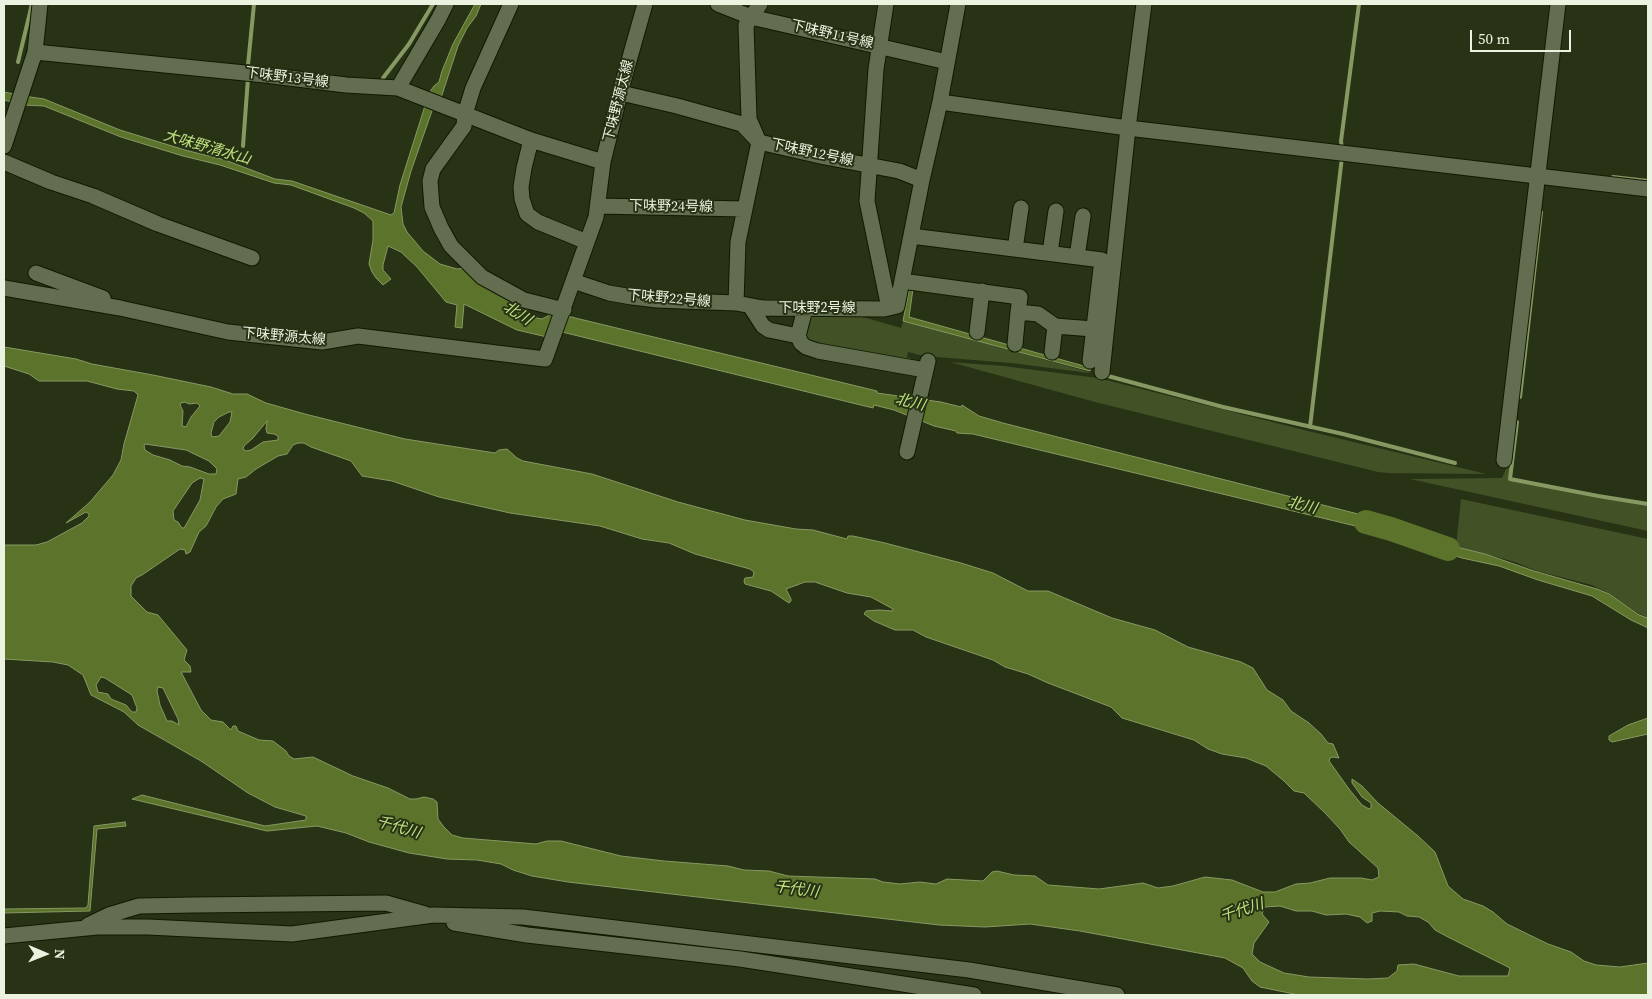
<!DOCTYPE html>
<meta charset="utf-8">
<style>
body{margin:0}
#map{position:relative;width:1652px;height:999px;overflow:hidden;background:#283215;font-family:"Source Serif 4",serif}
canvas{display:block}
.frame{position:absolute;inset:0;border:5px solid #ebf2e0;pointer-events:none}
.north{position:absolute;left:20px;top:929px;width:50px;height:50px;-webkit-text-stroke:4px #283215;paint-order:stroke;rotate:91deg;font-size:14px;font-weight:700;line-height:20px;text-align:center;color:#ebf2e0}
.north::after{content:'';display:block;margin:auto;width:18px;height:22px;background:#ebf2e0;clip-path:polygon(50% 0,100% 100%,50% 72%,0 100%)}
.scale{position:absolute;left:1470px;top:30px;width:101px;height:22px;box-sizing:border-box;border:2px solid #ebf2e0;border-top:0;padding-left:6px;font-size:15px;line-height:18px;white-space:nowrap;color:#ebf2e0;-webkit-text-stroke:4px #283215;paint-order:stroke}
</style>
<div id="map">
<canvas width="1652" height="999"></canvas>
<div class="frame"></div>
<div class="north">N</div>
<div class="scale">50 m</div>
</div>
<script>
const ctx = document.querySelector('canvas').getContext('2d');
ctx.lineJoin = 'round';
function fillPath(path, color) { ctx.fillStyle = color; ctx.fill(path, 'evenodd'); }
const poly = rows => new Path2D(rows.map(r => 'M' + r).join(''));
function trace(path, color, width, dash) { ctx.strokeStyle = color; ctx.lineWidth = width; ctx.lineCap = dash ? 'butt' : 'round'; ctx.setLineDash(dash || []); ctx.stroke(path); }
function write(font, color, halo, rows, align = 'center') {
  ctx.font = font + ' "Source Serif 4","Noto Sans JP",serif'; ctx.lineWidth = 4; ctx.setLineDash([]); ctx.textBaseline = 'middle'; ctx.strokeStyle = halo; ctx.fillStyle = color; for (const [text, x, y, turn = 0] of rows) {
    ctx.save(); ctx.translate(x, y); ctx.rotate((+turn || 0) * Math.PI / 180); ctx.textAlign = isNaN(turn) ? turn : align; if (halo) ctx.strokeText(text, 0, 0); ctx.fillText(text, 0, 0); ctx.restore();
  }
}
fillPath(poly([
 [856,315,901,328,903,322,908,322,1089,372,1089,373,1011,363,924,356,908,352,907,357,914,360,915,363,808,346,802,329,805,316],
 [950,362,1003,366,1098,378,1308,431,1486,474,1388,473,1378,472,1095,402],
 [1508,468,1510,468,1509,480,1597,498,1648,505,1648,531,1410,479,1502,478,1506,469],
 [1461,499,1648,539,1648,617,1639,614,1606,592,1592,585,1537,571,1515,562,1456,546]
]), '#435127');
const water = poly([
 [475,4,481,4,476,16,467,28,458,46,440,101,433,108,411,171,401,207,403,224,407,232,423,251,440,264,457,269,466,268,519,303,521,308,531,316,537,318,542,319,548,316,549,313,567,316,877,391,877,393,941,402,961,407,962,405,979,416,1003,423,1397,524,1397,536,973,434,957,433,956,431,934,426,894,410,874,405,873,408,562,332,547,337,517,330,464,304,462,328,455,327,457,305,446,302,417,267,401,252,388,246,383,265,383,270,391,279,383,285,376,278,372,272,369,264,373,240,373,221,364,213,354,208,291,185,274,183,220,165,183,156,121,137,44,106,24,105,4,100,4,92,24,96,44,99,120,130,185,150,225,160,275,179,292,181,391,215,394,213,400,185,429,93,434,86,439,82,442,71,453,44,475,4],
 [910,285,913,289,909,317,1091,368,1090,371,903,321,910,285],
 [4,347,76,359,92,364,153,375,211,387,233,394,247,394,266,403,305,414,405,439,495,453,499,450,507,449,517,458,523,461,592,474,678,502,745,520,796,529,813,530,847,539,848,536,853,536,885,543,961,563,993,573,1028,591,1048,591,1112,618,1155,630,1188,647,1241,662,1253,668,1267,690,1283,700,1291,711,1309,723,1321,734,1328,743,1333,744,1339,758,1333,757,1330,758,1329,761,1349,789,1362,805,1369,809,1371,808,1371,803,1362,797,1352,783,1352,779,1362,786,1378,803,1418,836,1435,852,1448,886,1463,899,1483,906,1493,912,1507,924,1548,944,1571,952,1584,961,1596,965,1620,967,1648,963,1648,995,1299,995,1260,987,1252,981,1243,968,1225,958,1080,931,1030,924,985,927,939,925,568,882,532,876,513,870,501,864,477,860,447,859,409,853,369,842,346,833,317,826,267,831,132,799,142,795,265,826,306,820,306,816,275,807,248,793,201,761,138,725,124,712,91,695,83,675,68,665,53,662,4,659,4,545,36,545,47,542,82,523,89,516,89,514,86,512,66,523,90,502,113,475,121,460,124,444,138,395,134,391,117,389,87,381,39,381,29,374,4,366,4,347],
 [185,402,189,404,197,403,200,406,191,417,186,427,182,426,183,411,180,405,181,403,185,402],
 [229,412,232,412,230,422,219,436,212,437,211,433,214,422,219,417,229,412],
 [267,421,266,429,267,433,274,434,278,436,278,440,263,442,251,450,246,451,243,449,244,446,253,438,267,421],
 [298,443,304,443,311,447,351,461,362,476,392,481,439,497,510,513,600,526,642,539,669,543,695,554,750,569,754,572,753,577,745,578,744,581,745,584,771,591,789,603,791,601,791,599,786,589,805,582,815,582,847,593,871,597,893,609,893,611,879,610,866,611,864,614,874,621,895,630,913,630,926,637,993,660,1005,667,1028,674,1048,683,1111,707,1122,718,1194,740,1208,749,1222,754,1246,758,1266,766,1284,781,1294,791,1304,793,1325,813,1340,829,1349,842,1378,868,1379,877,1372,880,1361,878,1330,878,1310,883,1296,884,1275,892,1263,892,1232,880,1205,877,1173,886,1158,888,1143,883,1099,889,1048,885,1035,876,1014,875,997,871,992,872,983,881,947,879,936,884,920,882,900,884,883,882,875,879,788,876,769,871,744,870,728,866,664,861,621,856,561,841,547,841,536,844,463,838,452,835,444,827,438,819,437,802,433,799,424,797,416,799,410,799,388,788,353,776,313,757,294,759,289,756,286,751,273,741,259,740,238,731,236,726,233,726,231,730,223,722,211,720,201,710,181,672,191,672,190,666,184,660,187,650,158,615,147,612,131,596,131,586,136,578,142,575,180,549,185,550,186,554,190,552,199,532,206,526,216,507,223,499,236,494,238,479,246,477,256,469,278,456,287,454,293,445,298,443],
 [145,444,186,450,209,461,217,469,216,474,209,474,190,467,182,466,170,460,153,455,145,450,144,446,145,444],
 [200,478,204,479,200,500,187,523,184,528,182,528,178,522,174,520,173,511,192,483,200,478],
 [101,677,105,678,132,695,137,708,136,712,132,712,126,705,111,699,108,694,98,692,96,685,101,677],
 [158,687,163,688,178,719,179,725,172,721,167,721,160,705,157,691,158,687],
 [1280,906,1296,911,1312,911,1326,915,1346,914,1360,917,1367,923,1372,921,1372,913,1380,911,1399,912,1407,916,1419,917,1428,922,1435,930,1448,937,1510,968,1508,976,1459,976,1414,964,1398,965,1397,971,1388,978,1368,979,1309,977,1284,973,1260,962,1252,954,1254,943,1269,922,1262,914,1265,907,1280,906],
 [1445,546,1461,548,1485,554,1534,571,1597,589,1609,594,1639,615,1648,618,1648,628,1631,620,1592,596,1538,580,1499,566,1462,558,1447,553,1445,551,1445,546],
 [1648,718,1648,734,1612,742,1609,740,1609,736,1628,725,1648,718],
 [125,822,126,826,97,829,90,911,4,913,5,909,86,908,88,905,94,826,125,822]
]);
fillPath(water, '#5c732c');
trace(water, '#879962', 1);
trace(poly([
 [18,62,32,4],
 [248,65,254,4],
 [383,78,409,44,433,4],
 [243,146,248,78],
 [1342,150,1341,141,1359,4],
 [1613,177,1648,181],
 [1108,376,1223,407,1343,434,1455,463],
 [1520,397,1541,212],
 [1517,422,1510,479,1598,496,1648,504],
 [1310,427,1342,157]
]), '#879962', 4);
trace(poly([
 [1366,522,1391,529,1448,549]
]), '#5c732c', 24);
const minor = poly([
 [511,4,473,88,465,114,464,126,433,169,430,181,432,207,441,228,451,246,482,277,524,300,564,310],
 [718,4,751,17,947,62],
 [760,4,746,25,749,119,759,142,738,242,736,303,763,308,884,309,897,306,922,180,940,102,958,4],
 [886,4,876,69,867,201,889,308],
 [35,52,265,75,346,85,398,88,531,140,603,162],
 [398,88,438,20,446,4],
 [621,93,677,106,742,124,759,142,825,157,899,171,922,180],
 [940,102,1128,128,1648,189],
 [531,140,524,168,521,187,522,199,527,214,538,222,587,242],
 [4,146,35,52,40,4],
 [4,162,51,182,93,196,158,224,252,258],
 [598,206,745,209],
 [911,236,1102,260,1090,361],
 [1015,249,1021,208],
 [1050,253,1056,211],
 [1077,257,1083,216],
 [36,273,103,298],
 [573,281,609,293,632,297,657,300,736,303],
 [902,281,1020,297,1018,312,1038,314,1055,326,1093,329],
 [4,288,120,308,228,332,322,342,358,336,545,359,596,217,603,162,621,89,645,4],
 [750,306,763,326,769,330,798,336],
 [805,309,798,336,801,343,806,347,818,351,925,370],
 [977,332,982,291],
 [1015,344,1018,312],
 [1052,352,1055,326],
 [1102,372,1128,128,1144,4],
 [907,452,928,361],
 [1504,460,1558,4],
 [454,923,527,935,740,959,974,995],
 [88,925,109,915,139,906,194,905,386,903,425,914],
 [4,936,97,927,148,927,292,934,433,915,523,917,969,970,1117,995]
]);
trace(minor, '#111900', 17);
trace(minor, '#636e50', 15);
write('14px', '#ebf2e0', '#283215', [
 ["下味野11号線",832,35,13],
 ["下味野13号線",287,78,7],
 ["下味野源太線",619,101,-76],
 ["下味野12号線",812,153,12],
 ["下味野24号線",671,207,1],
 ["下味野22号線",669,299,5],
 ["下味野2号線",817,308],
 ["下味野源太線",284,337,5]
]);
write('italic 15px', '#bfe27f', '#283215', [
 ["大味野清水山",207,148,16],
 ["北川",517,314,32],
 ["北川",910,403,13],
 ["北川",1302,506,14],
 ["千代川",398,828,16],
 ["千代川",796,890,8],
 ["千代川",1242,911,-18]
]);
</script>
